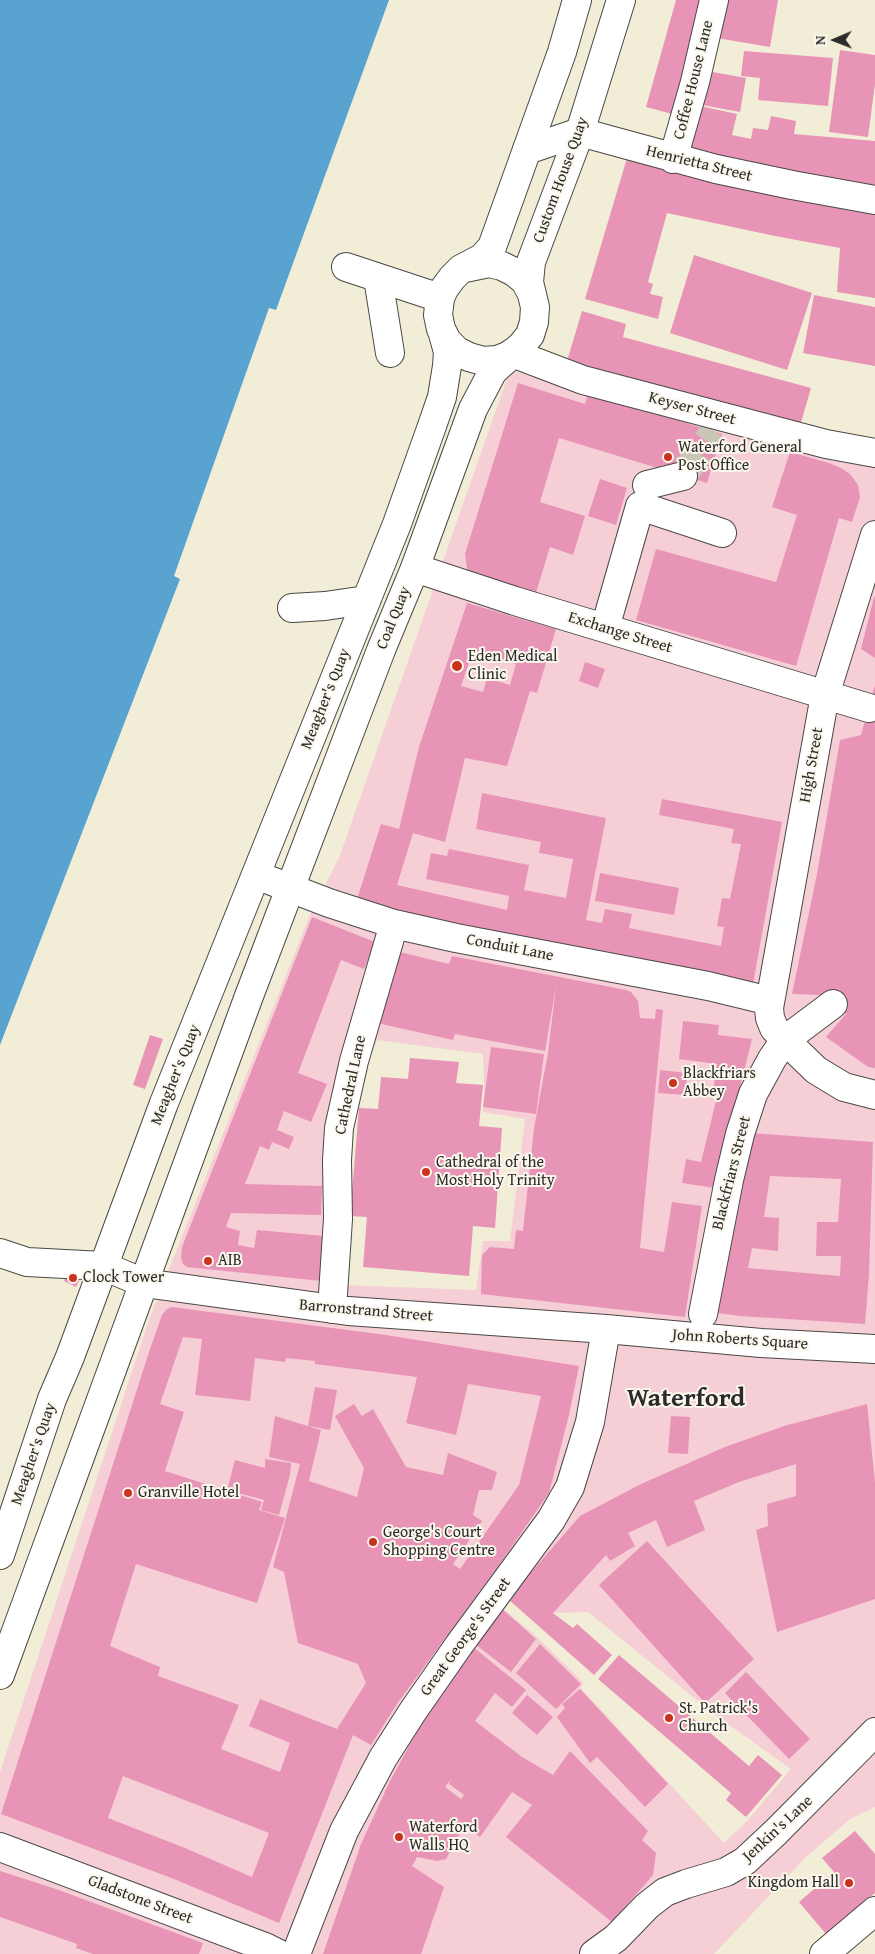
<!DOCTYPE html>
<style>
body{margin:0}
#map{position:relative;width:875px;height:1954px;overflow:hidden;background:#f2edd7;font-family:"Gentium Book Plus",serif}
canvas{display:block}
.north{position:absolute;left:810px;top:15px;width:50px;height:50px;-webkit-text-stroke:4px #fbf7ec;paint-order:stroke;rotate:269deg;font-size:14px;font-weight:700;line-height:20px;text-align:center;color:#2b2b2b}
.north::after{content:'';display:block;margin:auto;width:18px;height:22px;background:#2b2b2b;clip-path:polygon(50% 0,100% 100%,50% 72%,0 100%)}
</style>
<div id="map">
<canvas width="875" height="1954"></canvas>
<div class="north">N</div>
</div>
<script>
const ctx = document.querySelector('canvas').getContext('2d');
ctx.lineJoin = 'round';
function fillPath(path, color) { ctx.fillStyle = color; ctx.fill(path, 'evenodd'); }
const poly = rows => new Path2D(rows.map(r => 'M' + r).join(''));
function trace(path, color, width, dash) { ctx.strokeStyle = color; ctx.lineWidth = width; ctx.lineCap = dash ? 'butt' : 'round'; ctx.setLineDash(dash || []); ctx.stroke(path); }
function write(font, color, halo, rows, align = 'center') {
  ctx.font = font + ' "Gentium Book Plus",serif'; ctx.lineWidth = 4; ctx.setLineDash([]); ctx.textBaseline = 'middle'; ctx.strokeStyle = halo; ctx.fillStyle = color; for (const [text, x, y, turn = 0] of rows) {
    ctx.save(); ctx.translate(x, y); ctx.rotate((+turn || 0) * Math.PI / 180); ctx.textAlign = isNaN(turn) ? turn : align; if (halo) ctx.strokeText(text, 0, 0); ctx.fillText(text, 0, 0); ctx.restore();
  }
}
fillPath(poly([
 [510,370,808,452,875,462,875,1807,850,1819,807,1856,714,1954,0,1954,0,1772,150,1317,310,915,339,858],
 [377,1040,483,1054,484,1087,483,1112,525,1119,510,1241,483,1241,476,1290,342,1285,350,1104],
 [515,1580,553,1613,588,1612,714,1714,791,1769,747,1821,724,1843,581,1688,583,1682,538,1638,498,1604]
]), '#f6cfd6');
fillPath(poly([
 [0,0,389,0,276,310,269,308,174,576,180,579,0,1045]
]), '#58a3d0');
fillPath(poly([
 [676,0,706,0,676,115,646,107],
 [723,0,778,0,770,47,717,38],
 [840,50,875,55,875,84,868,137,829,132],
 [744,51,833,58,828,106,758,100,760,78,741,76],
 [707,71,746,78,740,112,702,105],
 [700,106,737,114,732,135,751,139,753,128,768,130,771,116,796,121,794,134,875,141,875,190,689,154],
 [627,158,875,210,875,298,837,292,840,248,775,236,667,213,648,282,653,284,650,294,663,297,658,319,585,299],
 [694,255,812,293,787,370,670,333],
 [814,295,875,307,875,366,803,353],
 [582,311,626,324,623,337,811,388,800,426,567,361],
 [518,383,585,404,588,393,722,434,707,483,559,438,540,502,585,516,573,555,550,547,535,596,468,575,465,554],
 [790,452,829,463,841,468,850,474,858,485,860,497,852,522,839,518,796,666,636,620,656,549,776,582,797,515,772,507],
 [600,479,627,488,616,525,588,516],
 [874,597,875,597,875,658,861,649],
 [467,603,556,629,537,693,530,691,507,766,465,758,445,842,413,833,397,885,507,910,509,896,426,879,431,853,447,856,449,849,529,865,524,890,566,898,573,859,539,853,541,842,476,829,482,793,606,818,586,920,602,923,605,909,632,914,629,928,721,946,724,927,717,926,722,898,730,899,741,844,731,843,734,829,659,815,662,799,782,822,753,984,407,915,357,899,381,824,399,829,419,747],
 [473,651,516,664,510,685,487,678,483,692,461,686],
 [585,662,605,669,598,688,579,681],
 [875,685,875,1068,868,1067,826,1037,846,1014,820,995,792,994,817,874,840,740,861,735],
 [600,873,679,888,674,915,595,901],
 [312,917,375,942,364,969,341,960,298,1073,327,1084,311,1122,284,1111,277,1130,294,1137,289,1149,272,1142,269,1150,260,1146,245,1184,322,1186,321,1215,231,1213,226,1227,240,1231,238,1245,254,1248,257,1230,335,1237,331,1282,187,1267,183,1264,181,1258,182,1247],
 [396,951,449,964,452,956,626,990,631,992,638,1001,640,1018,655,1019,656,1009,663,1010,640,1248,664,1252,672,1202,702,1206,685,1317,481,1294,482,1255,490,1247,514,1249,516,1230,523,1231,534,1128,548,1053,556,986,545,1051,455,1034,453,1040,377,1023],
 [683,1021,719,1025,718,1035,752,1039,715,1188,682,1183,686,1159,701,1162,718,1093,713,1092,717,1064,679,1059],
 [150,1035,163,1039,145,1089,133,1085],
 [491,1047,544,1054,536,1114,483,1107],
 [410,1058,459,1062,456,1083,483,1085,479,1126,502,1128,495,1228,473,1226,469,1276,363,1267,367,1217,350,1216,359,1108,378,1109,381,1077,408,1079],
 [660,1070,687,1073,686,1095,658,1093],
 [752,1133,873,1142,869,1275,865,1324,740,1316,718,1313,728,1246],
 [770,1176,841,1179,838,1222,817,1222,816,1256,841,1256,840,1276,748,1268,752,1248,778,1251,779,1218,764,1217],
 [69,1268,82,1275,76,1287,64,1281],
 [172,1307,386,1335,579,1366,569,1415,549,1493,499,1565,397,1704,371,1745,353,1735,279,1923,174,1879,1,1814,149,1352,162,1315,167,1309],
 [183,1337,202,1339,195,1395,250,1401,255,1358,285,1362,286,1358,315,1361,315,1364,417,1377,406,1423,456,1435,468,1384,541,1396,519,1485,460,1569,453,1564,482,1521,473,1515,479,1490,492,1490,497,1472,448,1453,443,1475,406,1467,373,1409,362,1416,354,1404,335,1416,364,1468,357,1497,309,1481,321,1430,275,1416,269,1457,300,1464,273,1567,284,1572,298,1643,358,1664,366,1683,337,1729,260,1699,249,1726,290,1743,280,1772,221,1749,239,1705,158,1676,160,1667,110,1646,136,1564,257,1603,285,1518,259,1510,262,1502,165,1471,184,1412,160,1404],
 [123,1776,269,1833,252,1877,185,1848,108,1818],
 [315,1387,337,1390,330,1430,308,1426],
 [867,1404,875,1482,875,1599,777,1632,756,1530,768,1526,767,1504,796,1496,796,1464,739,1482,694,1501,705,1530,667,1547,656,1520,628,1533,635,1546,610,1561,606,1555,553,1613,573,1628,577,1624,612,1655,594,1675,508,1599,580,1516,641,1484,725,1447,784,1426],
 [671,1416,690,1417,688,1454,668,1453],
 [265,1459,291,1463,290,1475,279,1515,261,1510,264,1500,227,1490,235,1460,265,1468],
 [647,1541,754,1659,705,1703,599,1585],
 [501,1608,536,1639,511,1672,475,1644],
 [540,1644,581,1684,556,1709,516,1673],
 [473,1647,526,1690,512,1707,495,1693,475,1721,522,1757,553,1775,570,1751,648,1831,642,1840,656,1853,653,1875,612,1922,506,1837,532,1805,512,1792,480,1837,464,1826,446,1859,437,1861,417,1857,412,1866,444,1887,421,1954,323,1954,361,1844,389,1783,416,1733,439,1696],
 [451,1779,449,1784,464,1795,461,1799,445,1787],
 [619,1655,749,1766,758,1755,782,1775,746,1817,726,1800,731,1793,598,1679],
 [746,1672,810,1739,789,1759,725,1693],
 [580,1689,668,1784,645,1807,597,1757,590,1763,557,1717,565,1708,562,1704],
 [527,1695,553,1717,537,1735,512,1713],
 [855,1831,875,1854,875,1893,826,1934,799,1902,834,1872,822,1858],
 [0,1871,53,1888,203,1943,199,1954,93,1954,76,1948,77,1944,0,1917]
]), '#e894b7');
trace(poly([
 [683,476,714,431]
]), '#cac6b5', 28, [28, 14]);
const minor = poly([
 [527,150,580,132,716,169,792,185,875,200],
 [673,159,695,82,714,0],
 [346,267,440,298],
 [378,278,390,353],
 [512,353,583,380,826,444,875,453],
 [647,485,683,476],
 [875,535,825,695,769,1008,770,1018,774,1028,785,1040,816,1070,844,1087,875,1095],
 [415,568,515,601,869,708],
 [292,608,325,606,366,600],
 [605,628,640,506,722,533],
 [256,875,329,903,394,924,456,938,708,986,770,1001],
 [0,1253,27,1262,103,1266],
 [144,1283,348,1311,606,1329,761,1343,875,1349],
 [332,1309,338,1219,337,1160,339,1128,354,1061,394,924],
 [703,1314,729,1180,740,1134,753,1094,772,1059,785,1040,833,1004],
 [0,1847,265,1947,279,1954],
 [296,1954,344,1831,383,1758,413,1711,459,1645,551,1520,570,1487,590,1422,606,1329],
 [594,1954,616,1938,647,1906,665,1892,686,1884,726,1872,745,1861,776,1832,875,1732],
 [824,1954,875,1911]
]);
const major = poly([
 [465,268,489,263,502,266,514,272,525,281,532,294],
 [510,355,497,360,483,361,469,357,457,351,447,341,441,329,438,315,440,298,444,289,452,278,461,269,482,258,492,247,562,52,577,0],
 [103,1266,144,1283],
 [0,1555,52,1399,70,1357,164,1103,397,524,432,426,442,397,447,366,448,352,443,334],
 [0,1675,249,996,381,650,415,568,473,409,493,371,521,346,530,335,534,322,535,307,529,282,531,262,580,132,621,0]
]);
trace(minor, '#494845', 30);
trace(major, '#494845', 30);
trace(minor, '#fff', 28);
trace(major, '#fff', 28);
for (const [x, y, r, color] of [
 [668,457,5,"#c8321e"],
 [457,666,6,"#c8321e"],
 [673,1083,5,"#c8321e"],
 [426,1172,5,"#c8321e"],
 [208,1261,5,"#c8321e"],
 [73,1278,5,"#c8321e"],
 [128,1493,5,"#c8321e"],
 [373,1542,5,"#c8321e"],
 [669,1718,5,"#c8321e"],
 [399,1837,5,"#c8321e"],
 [849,1883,5,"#c8321e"]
]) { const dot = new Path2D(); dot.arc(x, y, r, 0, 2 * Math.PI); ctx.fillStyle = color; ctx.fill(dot); trace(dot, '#fbf7ec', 2); }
write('16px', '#2b2b2b', '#fbf7ec', [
 ["Coffee House Lane",694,80,-76],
 ["Henrietta Street",699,164,14],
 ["Custom House Quay",561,180,-70],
 ["Keyser Street",692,409,15],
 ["Coal Quay",394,618,-68],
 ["Exchange Street",620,633,17],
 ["Meagher's Quay",326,699,-68],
 ["High Street",812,765,-80],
 ["Conduit Lane",510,948,11],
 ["Meagher's Quay",176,1075,-68],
 ["Cathedral Lane",351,1085,-78],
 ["Blackfriars Street",732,1173,-76],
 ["Barronstrand Street",366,1311,5],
 ["John Roberts Square",740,1340,4],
 ["Meagher's Quay",34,1454,-71],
 ["Great George's Street",466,1637,-54],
 ["Jenkin's Lane",778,1829,-43],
 ["Gladstone Street",140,1900,21]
]);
write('16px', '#2b2b2b', '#fbf7ec', [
 ["Waterford General",678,448],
 ["Post Office",678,466],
 ["Eden Medical",468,657],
 ["Clinic",468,675],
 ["Blackfriars",683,1074],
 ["Abbey",683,1092],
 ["Cathedral of the",436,1163],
 ["Most Holy Trinity",436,1181],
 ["AIB",218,1261],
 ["Clock Tower",83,1278],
 ["Granville Hotel",138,1493],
 ["George's Court",383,1533],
 ["Shopping Centre",383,1551],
 ["St. Patrick's",679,1709],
 ["Church",679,1727],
 ["Waterford",409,1828],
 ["Walls HQ",409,1846],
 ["Kingdom Hall",839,1883,"right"]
], 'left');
write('bold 26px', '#2b2b2b', '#fbf7ec', [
 ["Waterford",686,1399]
]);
</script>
